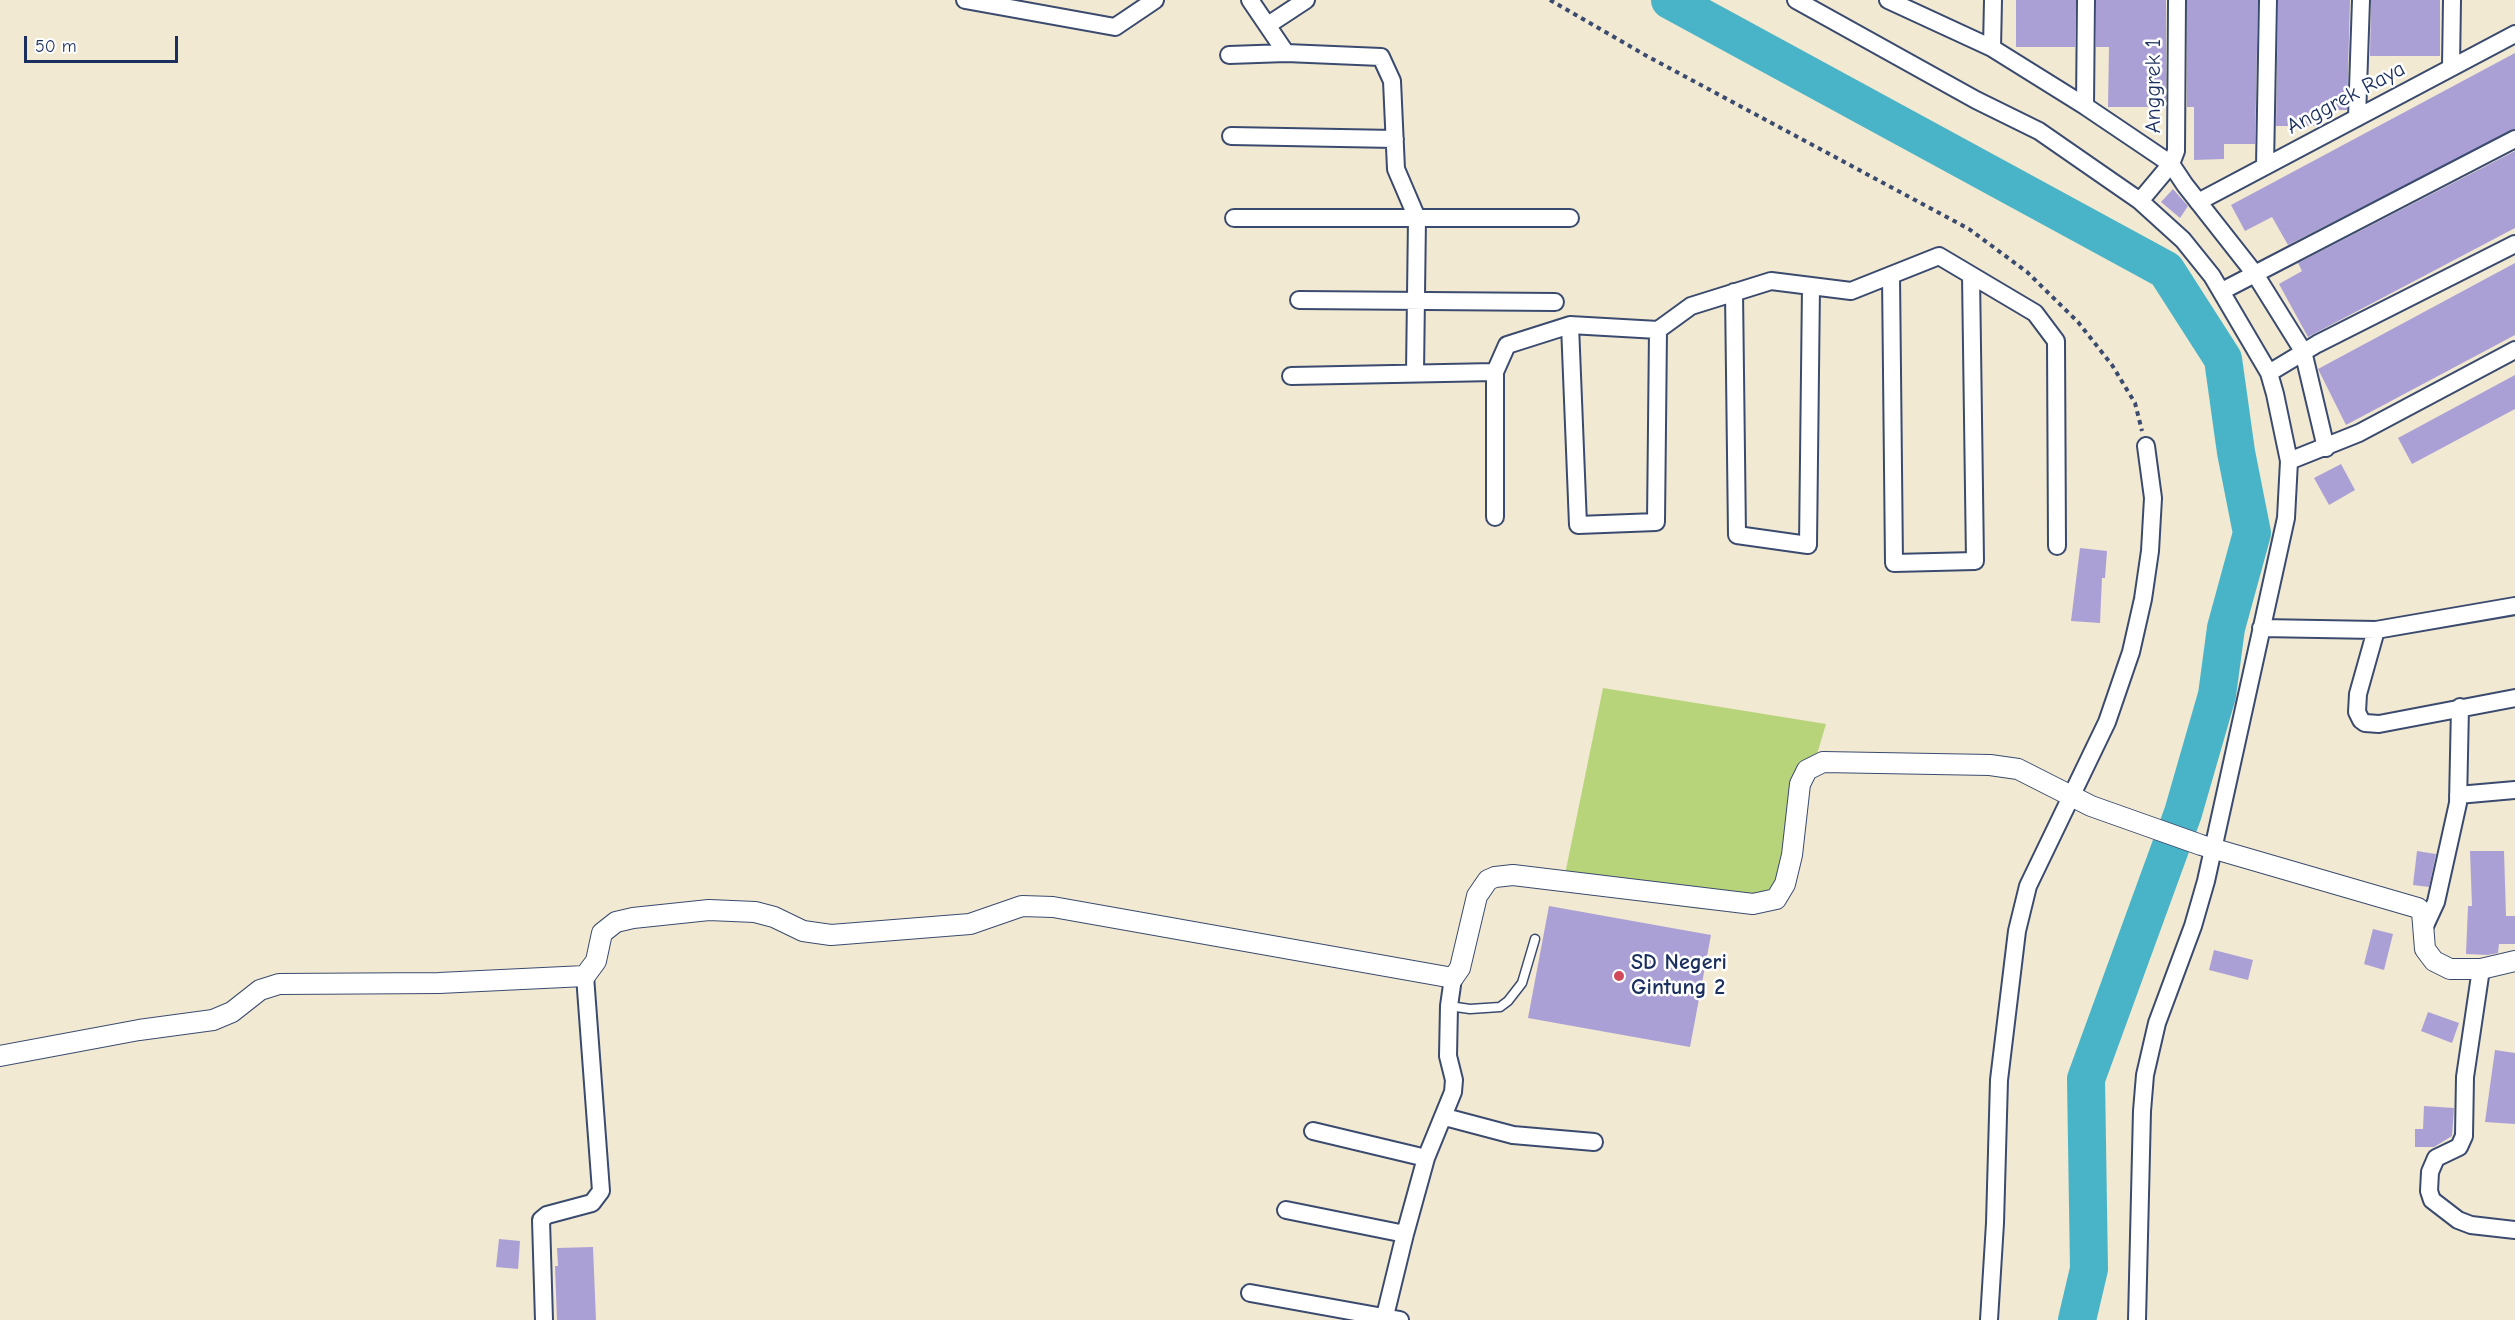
<!DOCTYPE html>
<style>
body{margin:0}
#map{position:relative;width:2515px;height:1320px;overflow:hidden;background:#f1e9d1;font-family:"Comic Neue",sans-serif}
canvas{display:block}
.scale{position:absolute;left:24px;top:36px;width:154px;height:27px;box-sizing:border-box;border:3px solid #1b2f5e;border-top:0;padding-left:8px;font-size:18px;line-height:21px;white-space:nowrap;color:#1b2f5e;-webkit-text-stroke:4px #fff;paint-order:stroke}
</style>
<div id="map">
<canvas width="2515" height="1320"></canvas>
<div class="scale">50 m</div>
</div>
<script>
const ctx = document.querySelector('canvas').getContext('2d');
ctx.lineJoin = 'round';
function fillPath(path, color) { ctx.fillStyle = color; ctx.fill(path, 'evenodd'); }
const poly = rows => new Path2D(rows.map(r => 'M' + r).join(''));
function trace(path, color, width, dash) { ctx.strokeStyle = color; ctx.lineWidth = width; ctx.lineCap = dash ? 'butt' : 'round'; ctx.setLineDash(dash || []); ctx.stroke(path); }
function write(font, color, halo, rows, align = 'center') {
  ctx.font = font + ' "Comic Neue",sans-serif'; ctx.lineWidth = 5; ctx.setLineDash([]); ctx.textBaseline = 'middle'; ctx.strokeStyle = halo; ctx.fillStyle = color; for (const [text, x, y, turn = 0] of rows) {
    ctx.save(); ctx.translate(x, y); ctx.rotate((+turn || 0) * Math.PI / 180); ctx.textAlign = isNaN(turn) ? turn : align; if (halo) ctx.strokeText(text, 0, 0); ctx.fillText(text, 0, 0); ctx.restore();
  }
}
fillPath(poly([
 [1603,688,1826,724,1770,911,1699,909,1562,889]
]), '#b8d47a');
trace(poly([
 [1670,0,2166,270,2223,359,2236,452,2252,533,2226,628,2217,695,2183,813,2086,1079,2089,1269,2077,1320]
]), '#49b4c7', 38);
fillPath(poly([
 [2016,0,2076,0,2075,47,2016,47],
 [2096,0,2166,0,2166,107,2108,107,2109,47,2096,47],
 [2187,0,2258,0,2255,144,2224,144,2224,159,2194,160,2194,107,2187,107],
 [2278,0,2350,0,2347,110,2315,110,2315,126,2276,126],
 [2371,0,2440,0,2440,56,2370,56],
 [2515,53,2515,129,2288,245,2272,217,2245,231,2231,205],
 [2515,151,2515,228,2308,337,2279,284,2302,271,2298,263],
 [2173,189,2188,206,2180,218,2161,202],
 [2515,263,2515,335,2346,425,2318,369],
 [2515,375,2515,409,2412,464,2398,438],
 [2341,464,2355,490,2329,505,2314,478],
 [2080,548,2107,551,2105,578,2102,578,2100,623,2071,621],
 [2417,851,2436,854,2429,887,2413,885],
 [2470,851,2504,851,2506,916,2515,916,2515,944,2499,944,2498,953,2488,955,2466,954,2468,906,2472,906],
 [1549,906,1711,935,1690,1047,1528,1018],
 [2373,929,2393,934,2384,970,2364,964],
 [2214,950,2253,960,2248,980,2209,970],
 [2428,1012,2459,1023,2452,1043,2421,1031],
 [2495,1050,2515,1053,2515,1124,2485,1122],
 [2424,1106,2454,1108,2452,1136,2434,1147,2415,1147,2415,1129,2423,1129],
 [499,1239,520,1241,518,1269,496,1267],
 [593,1247,596,1320,557,1320,555,1266,558,1266,557,1248]
]), '#aba0d5');
const service = poly([
 [1449,1006,1470,1009,1500,1007,1508,1001,1522,983,1535,939]
]);
const minor = poly([
 [965,0,1115,27,1155,0],
 [1250,0,1286,53,1381,57,1392,81,1396,169,1417,218,1415,373],
 [1796,0,1976,100,2039,131,2140,201,2183,240,2212,276,2269,373,2275,394,2289,461,2286,518,2206,881,2193,926,2157,1023,2145,1075,2142,1111,2137,1320],
 [1888,0,1992,48,1993,0],
 [1268,25,1306,0],
 [1992,48,2085,106,2171,164,2185,185,2255,274,2303,351,2326,448],
 [1229,55,1286,53],
 [2451,67,2452,0],
 [2085,106,2086,0],
 [2357,118,2361,0],
 [1231,136,1395,139],
 [2265,166,2268,0],
 [2140,201,2171,164,2176,151,2177,0],
 [2198,202,2515,34],
 [1234,218,1570,218],
 [1891,275,1894,563,1975,561,1971,275],
 [2222,291,2515,139],
 [1734,292,1737,535,1808,545,1811,286],
 [1299,300,1555,302],
 [1570,325,1578,525,1656,522,1658,330],
 [1495,372,1495,517],
 [2269,373,2317,344,2515,244],
 [1291,376,1495,372,1507,345,1570,325,1658,330,1691,306,1771,281,1851,291,1939,256,2035,313,2056,341,2057,546],
 [2289,461,2359,433,2515,350],
 [2261,628,2376,630,2515,606],
 [2376,630,2358,694,2357,712,2361,720,2365,723,2379,724,2515,698],
 [2458,795,2515,790],
 [2424,928,2436,902,2458,803,2460,707],
 [2481,969,2465,1077,2464,1136,2459,1147,2436,1158,2430,1172,2429,1191,2432,1200,2458,1220,2471,1225,2515,1230],
 [1445,1117,1513,1135,1594,1142],
 [1313,1131,1426,1158],
 [1286,1210,1405,1234],
 [1250,1293,1400,1320],
 [544,1320,541,1220,547,1215,592,1203,601,1191,585,976],
 [1384,1320,1405,1234,1426,1158,1453,1092,1454,1080,1448,1056,1449,1006,1453,978],
 [1989,1320,1995,1223,1999,1080,2017,931,2028,886,2107,722,2131,652,2143,599,2150,551,2153,498,2146,446]
]);
const tertiary = poly([
 [0,1056,139,1030,213,1020,232,1012,260,990,279,984,439,983,585,976,596,961,602,933,616,922,633,918,709,910,755,912,774,917,803,931,831,935,970,924,1022,906,1053,907,1453,978,1460,968,1477,896,1488,880,1495,877,1513,875,1753,904,1776,899,1785,884,1792,855,1800,784,1807,770,1823,762,1990,765,2018,769,2091,806,2201,845,2418,908,2422,912,2425,949,2434,961,2450,969,2481,969,2515,961]
]);
trace(service, '#3b4b6f', 11);
trace(minor, '#3b4b6f', 20);
trace(tertiary, '#3b4b6f', 22);
trace(poly([
 [1550,0,1645,55,1969,229,2027,272,2078,322,2112,365,2135,403,2142,431]
]), '#3b4b6f', 4, [4.5, 4.5]);
trace(service, '#fff', 8);
trace(minor, '#fff', 16);
trace(tertiary, '#fff', 20);
for (const [x, y, r, color] of [
 [1619,976,6,"#d1495b"]
]) { const dot = new Path2D(); dot.arc(x, y, r, 0, 2 * Math.PI); ctx.fillStyle = color; ctx.fill(dot); trace(dot, '#fff', 2); }
write('22px', '#1b2f5e', '#fff', [
 ["Anggrek 1",2154,86,-90],
 ["Anggrek Raya",2346,98,-28]
]);
write('bold 22px', '#1b2f5e', '#fff', [
 ["SD Negeri",1631,963],
 ["Gintung 2",1631,988]
], 'left');
</script>
